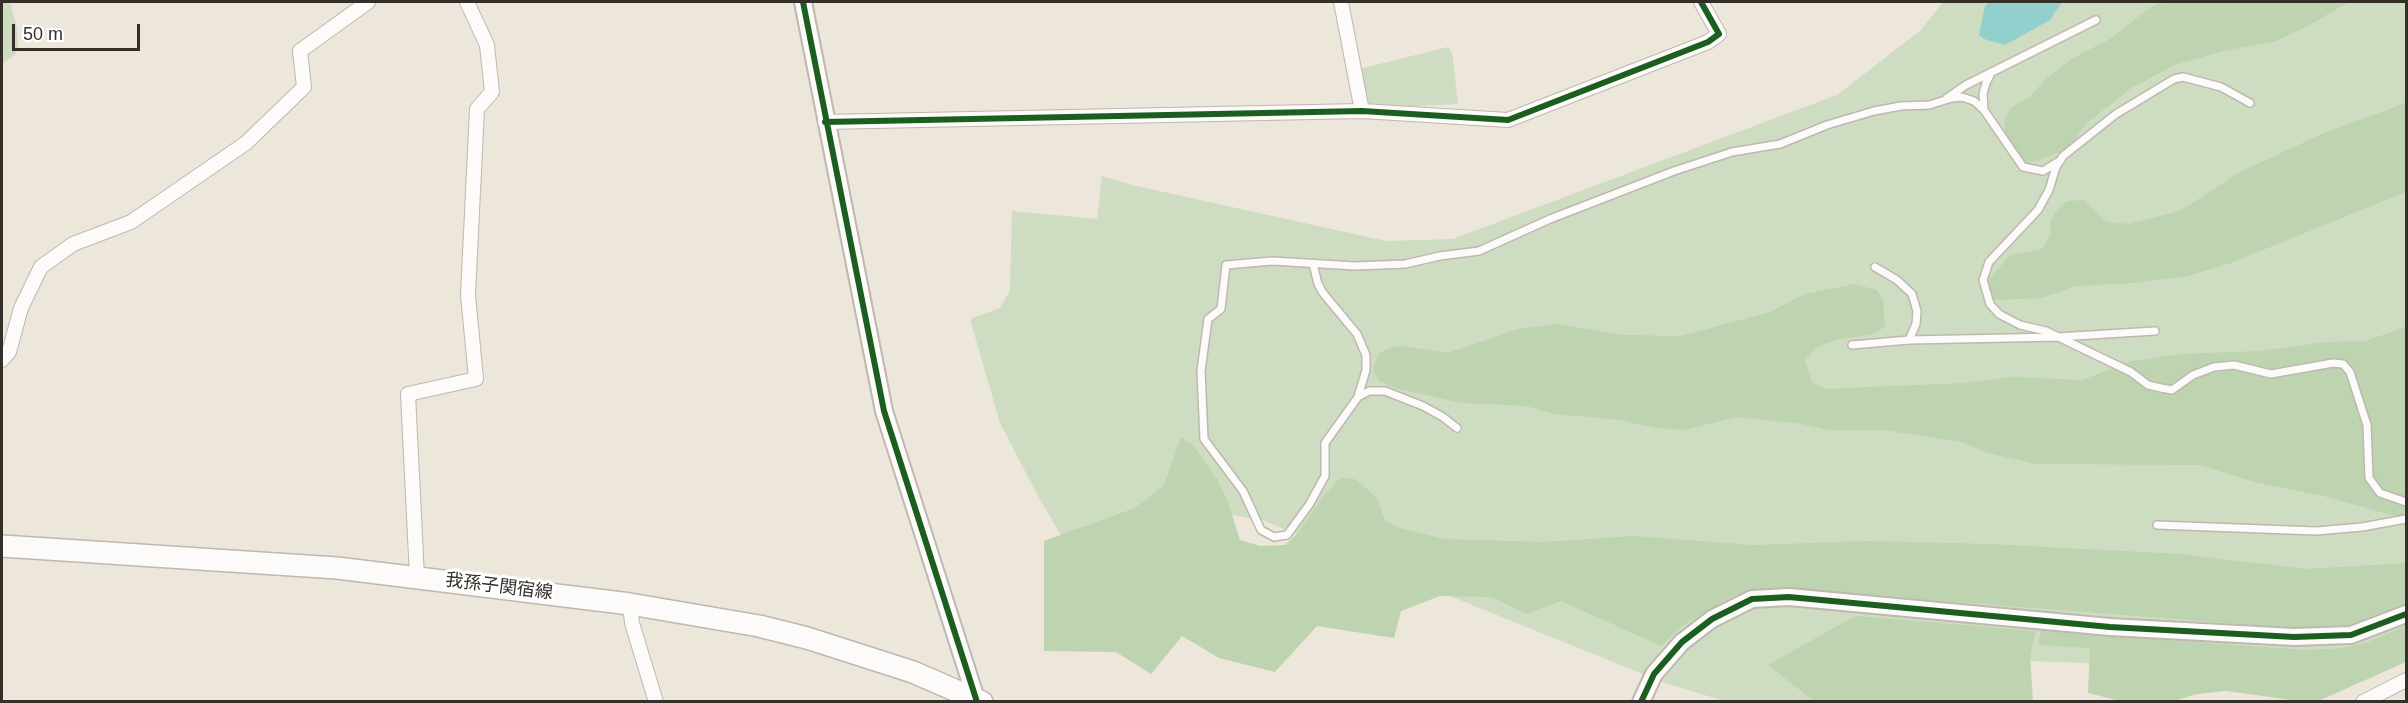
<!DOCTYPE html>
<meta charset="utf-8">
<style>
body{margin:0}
#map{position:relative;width:2408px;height:703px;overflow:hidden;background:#ece6db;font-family:Arial,sans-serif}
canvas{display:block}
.frame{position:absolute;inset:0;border:3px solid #343029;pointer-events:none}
.scale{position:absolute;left:12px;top:24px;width:128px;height:27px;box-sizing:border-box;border:3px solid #343029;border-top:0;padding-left:8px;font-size:18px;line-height:21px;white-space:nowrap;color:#343029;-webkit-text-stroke:4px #fff;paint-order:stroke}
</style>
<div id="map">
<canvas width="2408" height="703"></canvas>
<div class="frame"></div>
<div class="scale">50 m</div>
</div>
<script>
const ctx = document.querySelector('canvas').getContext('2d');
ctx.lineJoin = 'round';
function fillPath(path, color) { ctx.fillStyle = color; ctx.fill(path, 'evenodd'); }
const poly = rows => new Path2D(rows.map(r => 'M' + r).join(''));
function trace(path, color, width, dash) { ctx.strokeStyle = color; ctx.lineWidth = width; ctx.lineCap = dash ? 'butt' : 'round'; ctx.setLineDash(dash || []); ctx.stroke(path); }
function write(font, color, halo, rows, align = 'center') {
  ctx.font = font + ' Arial,"Noto Sans JP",sans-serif'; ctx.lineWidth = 6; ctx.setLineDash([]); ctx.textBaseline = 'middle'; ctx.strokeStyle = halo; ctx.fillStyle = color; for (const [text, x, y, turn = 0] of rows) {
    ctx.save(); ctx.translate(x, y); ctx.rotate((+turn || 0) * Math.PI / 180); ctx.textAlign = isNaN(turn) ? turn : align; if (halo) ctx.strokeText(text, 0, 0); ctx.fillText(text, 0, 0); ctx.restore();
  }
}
fillPath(poly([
 [2,2,10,2,17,28,18,50,15,55,2,64],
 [1943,2,2406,2,2406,635,2384,647,2226,669,2008,660,1990,701,1724,701,1665,683,1262,520,1203,510,1061,535,1039,498,1000,423,970,319,1000,308,1010,290,1012,211,1097,219,1102,176,1132,185,1386,241,1453,239,1837,95,1921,30],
 [1448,47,1452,52,1458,104,1373,108,1366,105,1359,69]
]), '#ceddc1');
fillPath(poly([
 [2164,2,2349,2,2311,24,2276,41,2223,51,2175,65,2131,88,2087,123,2067,150,2025,164,2011,149,2004,133,2005,118,2010,108,2029,97,2047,78,2073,58,2108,40,2151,7],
 [2406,103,2406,192,2231,263,2188,276,2135,283,2076,286,2042,298,1993,300,1986,294,1987,282,2010,255,2042,249,2050,236,2051,220,2058,209,2067,201,2084,200,2107,222,2130,224,2182,210,2238,173,2326,132],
 [1854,284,1877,290,1883,300,1885,327,1870,335,1839,339,1819,346,1805,360,1812,382,1827,389,1962,383,2013,377,2082,380,2132,361,2181,354,2258,351,2327,342,2365,341,2406,327,2406,519,2323,496,2258,483,2199,465,2035,464,1985,452,1961,442,1883,430,1829,430,1802,424,1737,417,1685,430,1656,428,1619,420,1554,414,1526,406,1463,403,1398,389,1379,381,1374,373,1374,364,1380,353,1392,347,1404,346,1448,353,1518,329,1556,324,1625,335,1681,336,1770,312,1805,294],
 [1181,437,1193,445,1216,478,1227,499,1240,540,1260,546,1285,545,1298,533,1322,498,1340,478,1355,479,1377,498,1385,521,1399,528,1444,539,1543,542,1634,536,1753,545,1868,541,1990,544,2180,554,2307,569,2406,563,2406,604,2376,619,2348,625,2293,628,1850,594,1761,590,1732,597,1709,610,1682,626,1661,646,1561,601,1526,614,1492,597,1440,596,1401,611,1394,638,1317,626,1275,672,1219,658,1182,636,1151,674,1116,652,1044,651,1044,541,1135,508,1164,485],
 [1855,616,2036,631,2030,656,2033,701,1814,701,1768,665],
 [2406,626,2406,662,2316,702,2300,701,2226,691,2197,694,2174,701,2124,702,2088,693,2090,648,2038,645,2041,631,2306,650,2343,648,2365,643]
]), '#bed3b0');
fillPath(poly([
 [1989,2,2062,2,2050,20,2005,45,1984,39,1979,35,1985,6]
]), '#92d0ce');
const service = poly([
 [1947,98,1966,85,2096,20],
 [2250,103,2221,87,2183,77,2174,79,2116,114,2063,156,2056,167,2049,190,2038,210,1989,262,1983,280,1990,304,1999,314,2020,325,2046,331,2131,372,2148,385,2161,388,2172,390,2193,375,2214,367,2234,365,2271,374,2333,363,2343,364,2350,372,2367,425,2369,478,2380,493,2406,502],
 [1984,110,1983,94,1986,83,1991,73],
 [1313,264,1318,284,1323,293,1357,334,1366,355,1366,370,1358,397,1325,443,1325,476,1309,505,1287,535,1274,537,1261,530,1243,491,1204,439,1201,371,1208,319,1221,309,1226,265,1272,261,1355,266,1405,264,1440,256,1479,251,1550,219,1674,171,1732,152,1780,144,1827,125,1874,111,1901,106,1929,105,1952,98,1962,97,1974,101,1984,110,2023,167,2043,171,2061,160],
 [1875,267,1897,280,1912,294,1917,311,1916,324,1909,340],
 [1852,345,1909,340,2058,337,2155,331],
 [1358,397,1369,391,1385,391,1423,406,1443,417,1457,428],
 [2157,525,2316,531,2362,527,2406,519]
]);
const minor = poly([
 [1341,2,1362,111],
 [825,122,1362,111,1508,120,1708,42,1719,34,1701,2],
 [2,360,9,352,21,308,41,267,73,244,131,222,246,143,304,87,300,51,368,2],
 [417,577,408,394,476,379,468,295,477,109,492,92,487,45,467,2],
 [630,604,632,623,656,702],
 [2363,702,2406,680]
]);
const tertiary = poly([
 [803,2,884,411,977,702],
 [1641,702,1654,674,1682,642,1712,619,1752,599,1789,597,2110,627,2294,637,2351,635,2406,614]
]);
const primary = poly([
 [2,546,337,568,630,604,759,626,807,638,913,672,982,702]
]);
trace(service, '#bdb8b0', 10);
trace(minor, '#bdb8b0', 16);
trace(tertiary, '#bdb8b0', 20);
trace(primary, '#bdb8b0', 24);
trace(service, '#fcfbfa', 7);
trace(minor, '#fcfbfa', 14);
trace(tertiary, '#fcfbfa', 16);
trace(primary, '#fcfbfa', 21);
trace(poly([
 [803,2,884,411,977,702],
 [825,122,1362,111,1508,120,1708,42,1719,34,1701,2],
 [1641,702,1654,674,1682,642,1712,619,1752,599,1789,597,2110,627,2294,637,2351,635,2406,614]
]), '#1b5e20', 6);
write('18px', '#343029', '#fff', [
 ["我孫子関宿線",499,587,7]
]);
</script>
